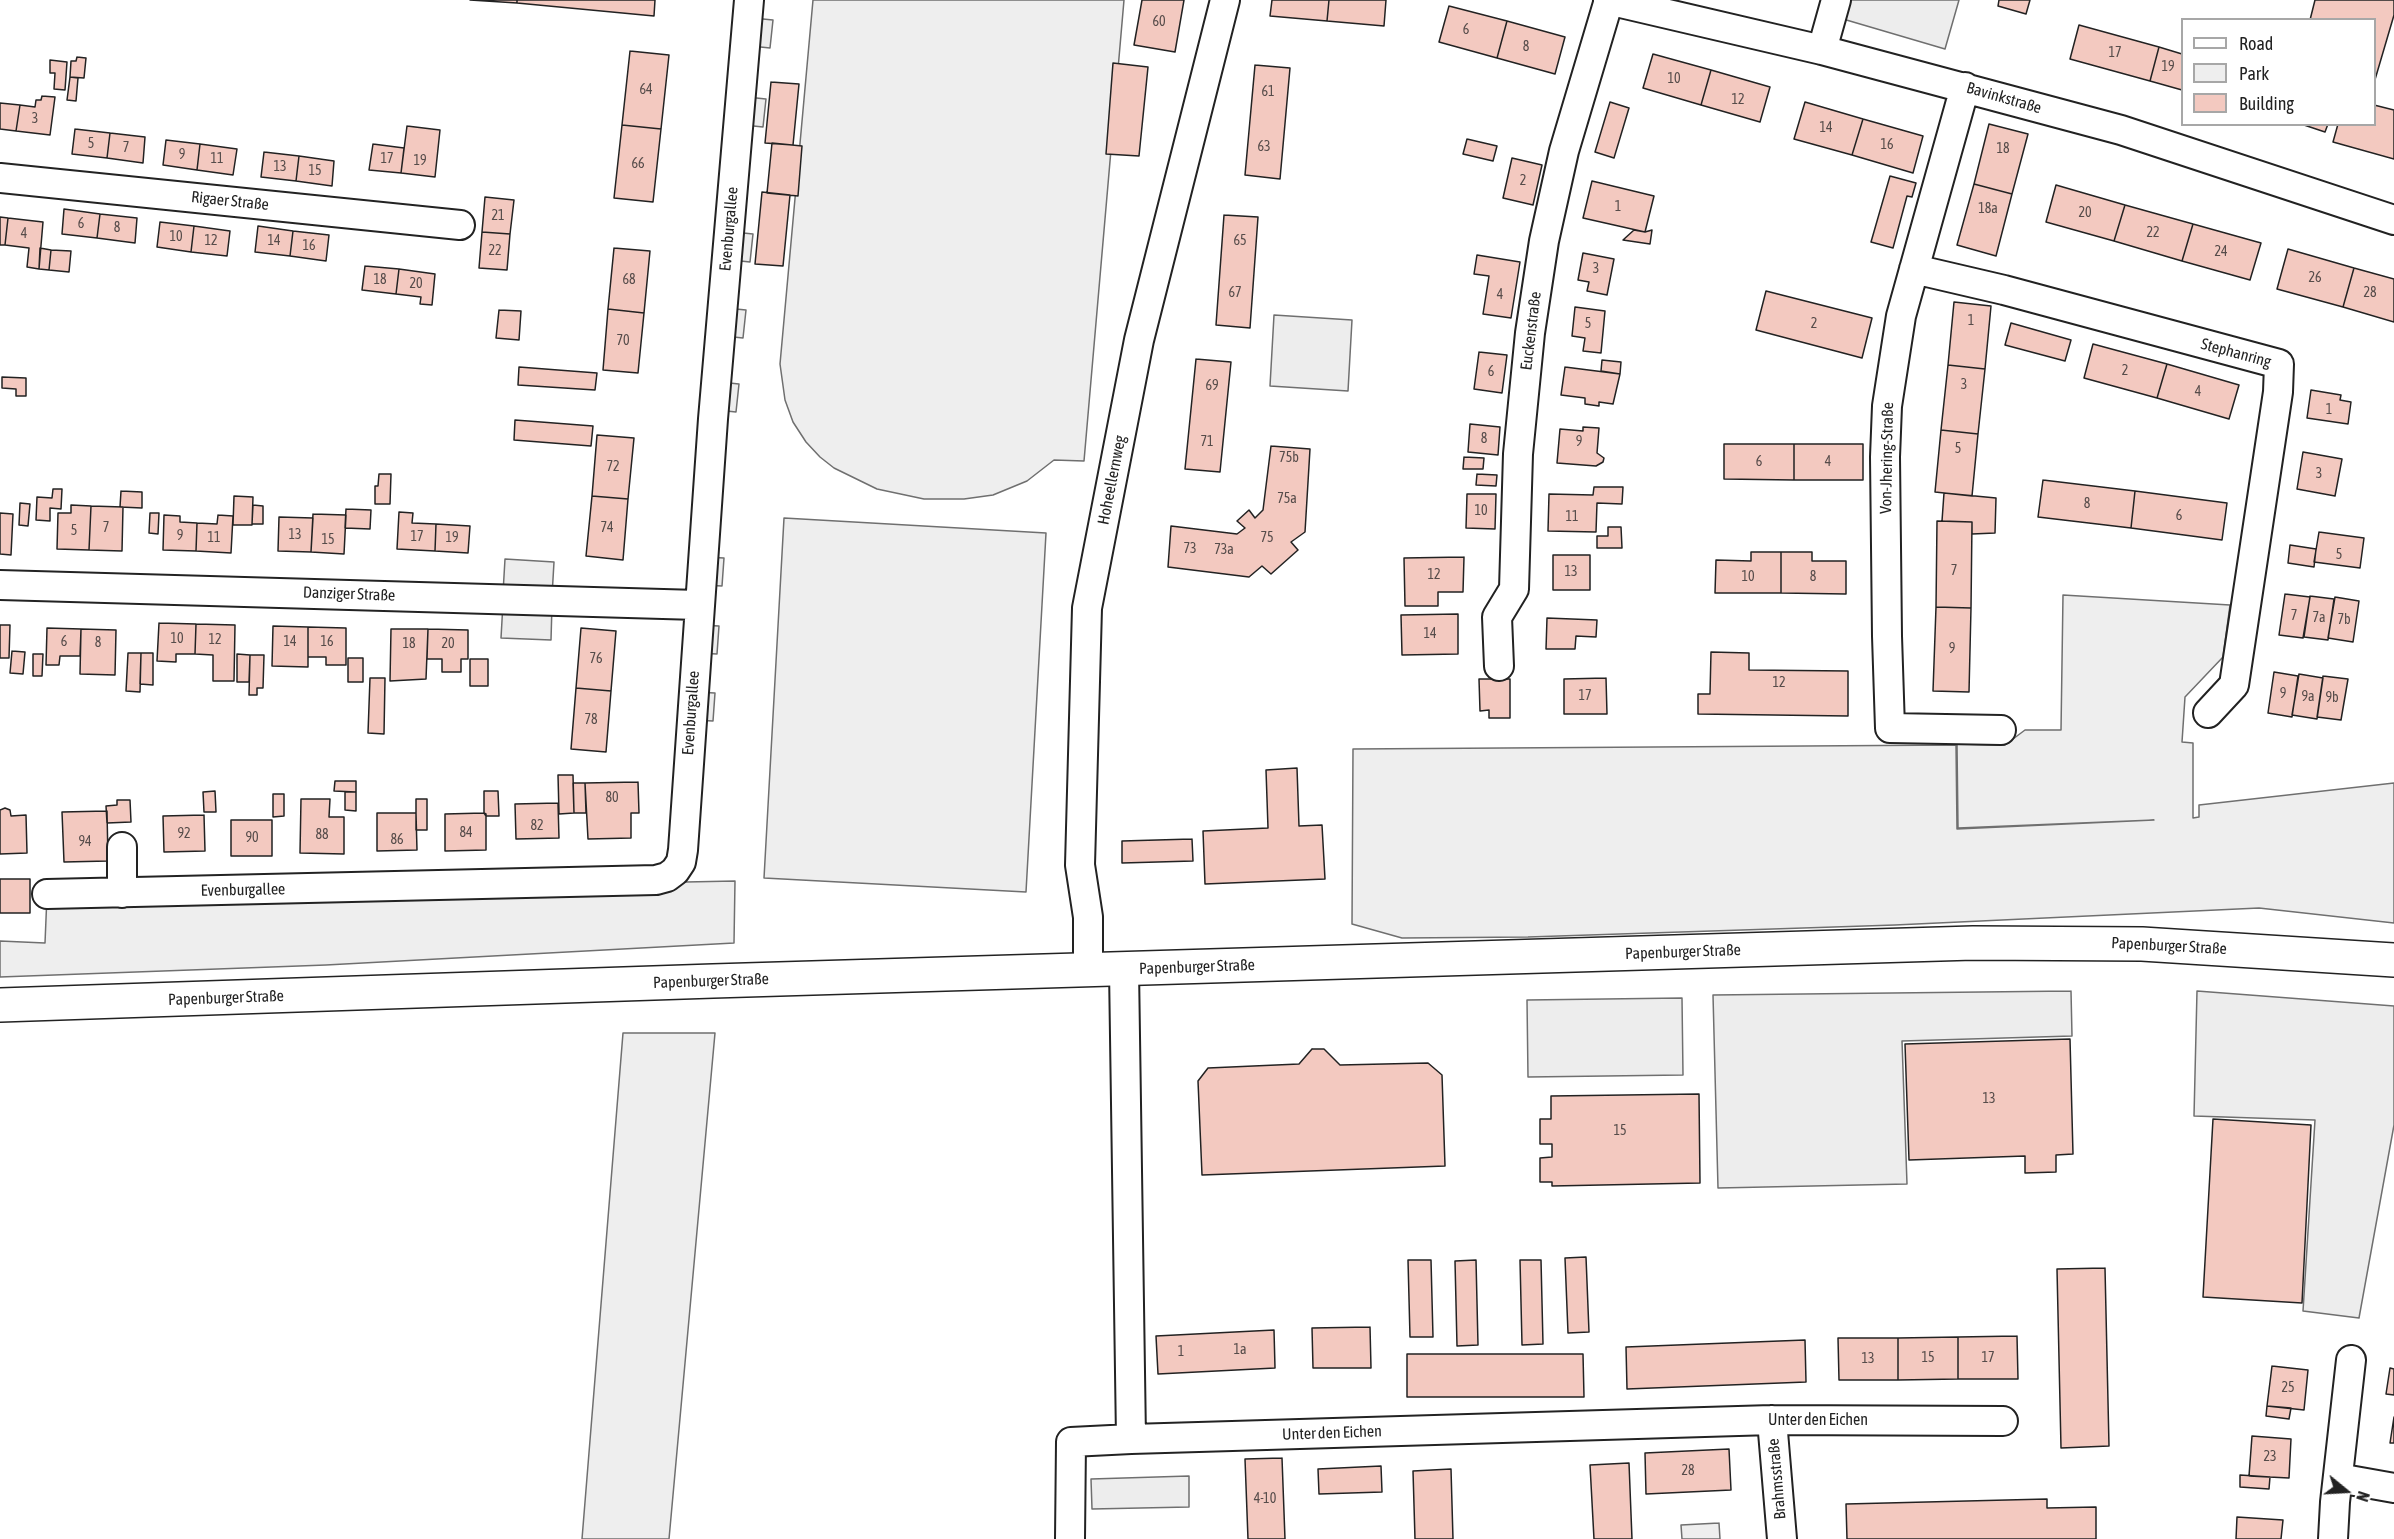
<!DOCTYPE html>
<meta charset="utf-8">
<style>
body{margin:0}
#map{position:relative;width:2394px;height:1539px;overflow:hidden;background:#fff;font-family:"Asap Condensed",sans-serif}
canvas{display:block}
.legend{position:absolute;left:2181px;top:18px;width:195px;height:108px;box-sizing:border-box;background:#fff;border:2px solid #a7a7a7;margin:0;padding:8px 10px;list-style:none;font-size:18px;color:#222}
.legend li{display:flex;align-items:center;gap:12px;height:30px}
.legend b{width:30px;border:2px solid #a7a7a7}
.north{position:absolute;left:2316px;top:1461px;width:60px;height:60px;-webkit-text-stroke:4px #fff;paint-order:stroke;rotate:108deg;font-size:16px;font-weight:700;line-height:24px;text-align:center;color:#222}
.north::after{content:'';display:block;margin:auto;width:21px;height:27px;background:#222;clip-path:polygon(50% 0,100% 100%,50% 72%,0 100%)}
</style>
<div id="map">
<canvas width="2394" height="1539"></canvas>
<ul class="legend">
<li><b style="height:8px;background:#fff"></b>Road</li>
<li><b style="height:16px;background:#eee"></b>Park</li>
<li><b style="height:16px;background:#f3c9c0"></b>Building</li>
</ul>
<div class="north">N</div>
</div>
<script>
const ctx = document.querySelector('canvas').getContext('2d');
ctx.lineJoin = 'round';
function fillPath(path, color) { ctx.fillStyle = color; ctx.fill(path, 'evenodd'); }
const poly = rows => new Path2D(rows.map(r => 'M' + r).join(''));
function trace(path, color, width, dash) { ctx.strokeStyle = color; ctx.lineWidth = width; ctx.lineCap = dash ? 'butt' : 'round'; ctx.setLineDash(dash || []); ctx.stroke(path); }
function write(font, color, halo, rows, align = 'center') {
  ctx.font = font + ' "Asap Condensed",sans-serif'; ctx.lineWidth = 4.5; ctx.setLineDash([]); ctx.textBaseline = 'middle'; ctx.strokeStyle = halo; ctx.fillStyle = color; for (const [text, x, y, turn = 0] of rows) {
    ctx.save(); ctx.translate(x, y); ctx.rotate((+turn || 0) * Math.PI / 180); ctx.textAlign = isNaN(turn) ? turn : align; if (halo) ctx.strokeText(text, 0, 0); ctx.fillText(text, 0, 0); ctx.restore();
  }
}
const green = poly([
 [813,0,1124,0,1084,461,1054,460,1027,481,993,495,964,499,924,499,877,489,834,468,820,457,806,442,793,422,785,400,780,364,813,0],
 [784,518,1046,533,1026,892,764,878,784,518],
 [2063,595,2230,605,2223,657,2185,697,2182,742,2193,743,2193,818,2199,817,2199,805,2394,783,2394,923,2259,908,1895,925,1528,937,1402,938,1352,924,1353,749,1956,745,1957,829,2154,820,1958,828,1957,744,2005,745,2025,730,2061,730,2063,595],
 [735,881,734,943,326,965,0,977,0,941,45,943,47,895,735,881],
 [623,1033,715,1033,669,1539,582,1539,623,1033],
 [1719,1523,1720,1539,1682,1539,1681,1525,1719,1523]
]);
fillPath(green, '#eee');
trace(green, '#6f6f6f', 1.5);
const parking = poly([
 [1848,0,1959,0,1945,49,1843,19,1848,0],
 [753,18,773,20,770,48,751,46,753,18],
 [747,97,766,99,763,127,744,125,747,97],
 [734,232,753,234,750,262,731,260,734,232],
 [726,308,746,310,743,338,724,336,726,308],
 [1274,315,1352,320,1348,391,1270,386,1274,315],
 [720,382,739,384,736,412,717,410,720,382],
 [705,557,724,558,722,586,703,585,705,557],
 [505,559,554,562,552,596,503,593,505,559],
 [503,603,552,605,551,640,501,638,503,603],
 [700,625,719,626,717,654,698,653,700,625],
 [695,692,715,693,713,721,694,720,695,692],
 [2071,991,2072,1036,1902,1041,1907,1184,1718,1188,1713,995,2071,991],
 [2197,991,2394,1006,2394,1125,2359,1318,2303,1311,2315,1120,2194,1116,2197,991],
 [1682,998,1683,1075,1528,1077,1527,1000,1682,998],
 [1189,1476,1189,1507,1092,1509,1091,1479,1189,1476]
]);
fillPath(parking, '#ededed');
trace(parking, '#6f6f6f', 1.5);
const building = poly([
 [470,0,517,0,517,3,470,0],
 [517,0,655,0,654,16,517,3,517,0],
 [1142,0,1184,0,1175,52,1134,45,1142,0],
 [1272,0,1329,0,1327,21,1270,16,1272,0],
 [1329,0,1386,0,1384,26,1327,21,1329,0],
 [1999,0,2030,0,2026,14,1998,6,1999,0],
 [2315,0,2394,0,2394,15,2374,83,2374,20,2310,20,2315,0],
 [1449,6,1507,21,1497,58,1439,42,1449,6],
 [1507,21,1565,37,1555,74,1497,58,1507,21],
 [2079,25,2159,47,2150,81,2070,59,2079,25],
 [2159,47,2182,54,2182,90,2150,81,2159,47],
 [630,51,669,55,661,129,622,125,630,51],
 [1653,54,1711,70,1701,105,1643,88,1653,54],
 [77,57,86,58,84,78,70,77,71,61,76,61,77,57],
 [50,60,67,62,65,90,54,89,55,73,50,73,50,60],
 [1113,63,1148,67,1139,156,1106,154,1113,63],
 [1255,65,1290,68,1280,179,1245,175,1255,65],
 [1711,70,1770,87,1760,122,1701,105,1711,70],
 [70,77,78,78,76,101,67,100,70,77],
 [771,82,799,84,793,145,765,143,771,82],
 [42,96,55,97,50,135,16,131,20,105,35,107,36,100,41,100,42,96],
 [1610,102,1629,108,1614,158,1595,152,1610,102],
 [1805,102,1863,119,1852,155,1794,139,1805,102],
 [0,103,20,105,16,131,0,129,0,103],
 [2374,105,2394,110,2394,159,2333,142,2338,124,2374,124,2374,105],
 [1863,119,1923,136,1913,173,1852,155,1863,119],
 [1989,124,2028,134,2012,194,1974,184,1989,124],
 [2301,124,2328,124,2325,132,2301,124],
 [622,125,661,129,653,202,614,198,622,125],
 [407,126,440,130,435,177,401,173,407,126],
 [75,129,110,133,107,158,72,154,75,129],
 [110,133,145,137,143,163,107,158,110,133],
 [1467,139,1497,146,1493,161,1463,154,1467,139],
 [166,140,200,144,197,170,163,165,166,140],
 [772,143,802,146,798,196,767,193,772,143],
 [200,144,237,149,233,175,197,170,200,144],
 [373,144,404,148,401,173,369,170,373,144],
 [264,152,299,156,296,181,261,177,264,152],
 [299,156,334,161,332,186,296,181,299,156],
 [1512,158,1542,165,1533,205,1503,198,1512,158],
 [1890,176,1916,183,1912,197,1907,196,1893,248,1871,242,1890,176],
 [1592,181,1654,196,1645,232,1583,218,1592,181],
 [1974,184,2012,194,1996,256,1957,245,1974,184],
 [2056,185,2125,205,2114,241,2046,222,2056,185],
 [762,192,790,195,783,266,755,264,762,192],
 [485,197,514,200,510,234,482,232,485,197],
 [2125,205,2193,224,2182,261,2114,241,2125,205],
 [64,209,100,214,97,238,62,234,64,209],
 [100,214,137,218,135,243,97,238,100,214],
 [1224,215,1258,217,1250,328,1216,325,1224,215],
 [0,217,8,218,5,245,0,245,0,217],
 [8,218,43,222,39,269,27,267,29,248,5,245,8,218],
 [160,222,194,226,191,252,157,247,160,222],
 [2193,224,2261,243,2250,280,2182,261,2193,224],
 [194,226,230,231,227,256,191,252,194,226],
 [258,226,293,231,290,256,255,252,258,226],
 [1634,230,1645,232,1652,230,1650,244,1623,240,1634,230],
 [293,231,329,235,326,261,290,256,293,231],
 [482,232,510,234,507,270,479,268,482,232],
 [40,248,51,250,49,270,39,269,40,248],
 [614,248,650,251,644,313,608,309,614,248],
 [2288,249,2354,268,2343,307,2277,289,2288,249],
 [51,250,71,251,69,272,49,270,51,250],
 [1583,253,1614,259,1607,295,1587,291,1589,282,1578,280,1583,253],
 [1477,255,1520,262,1511,318,1483,314,1489,276,1474,274,1477,255],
 [365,266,399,269,396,294,362,290,365,266],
 [2354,268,2394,279,2394,322,2343,307,2354,268],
 [399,269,435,274,432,305,420,304,421,297,396,294,399,269],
 [1766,291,1872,318,1862,358,1756,330,1766,291],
 [1954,302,1991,306,1985,369,1948,365,1954,302],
 [1575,307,1605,311,1601,353,1583,351,1585,338,1572,336,1575,307],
 [608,309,644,313,638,373,603,370,608,309],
 [499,310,521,311,519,340,496,338,499,310],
 [2011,323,2071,340,2065,361,2005,345,2011,323],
 [2093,344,2167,364,2157,398,2084,378,2093,344],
 [1479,352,1507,355,1502,393,1474,389,1479,352],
 [1196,359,1231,362,1220,472,1185,469,1196,359],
 [1602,360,1621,362,1620,374,1601,371,1602,360],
 [2167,364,2239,385,2229,419,2157,398,2167,364],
 [1948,365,1985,369,1978,434,1941,430,1948,365],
 [519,367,597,373,595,390,518,385,519,367],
 [1565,367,1620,374,1613,404,1599,402,1599,406,1585,404,1585,398,1561,395,1565,367],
 [2,377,26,378,26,396,16,396,16,389,2,388,2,377],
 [2311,390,2341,395,2340,400,2351,402,2348,424,2307,418,2311,390],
 [515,420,593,426,591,446,514,440,515,420],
 [1470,424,1500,427,1498,455,1468,452,1470,424],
 [1583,427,1599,428,1597,453,1604,458,1603,462,1596,466,1557,463,1560,429,1583,431,1583,427],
 [1941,430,1978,434,1972,496,1935,492,1941,430],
 [597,435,634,438,628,499,592,496,597,435],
 [1724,444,1794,444,1794,480,1724,479,1724,444],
 [1794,444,1863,444,1863,480,1794,480,1794,444],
 [1271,446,1310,449,1305,532,1291,542,1298,550,1271,574,1262,566,1249,577,1168,567,1171,526,1237,534,1245,528,1237,521,1249,510,1255,518,1263,510,1271,446],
 [2303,452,2342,459,2335,496,2297,489,2303,452],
 [1464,457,1484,458,1483,469,1463,469,1464,457],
 [379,474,391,474,390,504,375,504,375,486,378,486,379,474],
 [1477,474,1497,475,1496,486,1476,485,1477,474],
 [2043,480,2135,491,2131,528,2038,517,2043,480],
 [1594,487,1623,487,1622,504,1597,503,1596,532,1548,531,1549,494,1593,495,1594,487],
 [53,489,62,489,61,509,50,508,50,521,36,520,37,497,52,498,53,489],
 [121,491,142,492,142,508,120,507,121,491],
 [2135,491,2227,503,2222,540,2131,528,2135,491],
 [1944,493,1996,498,1995,533,1972,534,1972,522,1942,521,1944,493],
 [1467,494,1496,494,1495,529,1466,528,1467,494],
 [234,496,253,497,252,525,233,525,234,496],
 [592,496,628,499,623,560,586,556,592,496],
 [20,503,30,504,28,526,19,525,20,503],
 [71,505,91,506,89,550,57,549,58,513,71,513,71,505],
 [253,505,263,506,263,524,252,524,253,505],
 [91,506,123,507,122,551,89,550,91,506],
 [346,509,371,510,370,529,345,528,346,509],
 [399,512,413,513,412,523,436,524,435,551,397,549,399,512],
 [0,513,13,514,11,555,0,554,0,513],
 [150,513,159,513,158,534,149,533,150,513],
 [313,514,346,515,344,554,311,552,313,514],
 [164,515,180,516,180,522,197,523,196,551,163,550,164,515],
 [218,515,233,516,231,553,196,551,197,523,217,524,218,515],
 [279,517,313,518,311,552,278,551,279,517],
 [1937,521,1972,522,1971,608,1936,607,1937,521],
 [436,524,470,526,468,553,435,551,436,524],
 [1608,527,1621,527,1622,548,1597,548,1597,536,1608,536,1608,527],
 [2319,532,2364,538,2360,568,2314,562,2319,532],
 [2290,545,2316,549,2314,567,2288,563,2290,545],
 [1751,552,1781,552,1781,593,1715,593,1716,560,1751,561,1751,552],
 [1781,552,1812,552,1812,561,1846,561,1846,594,1781,593,1781,552],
 [1553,555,1590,555,1590,590,1553,590,1553,555],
 [1464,557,1463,592,1438,592,1438,606,1405,606,1404,558,1464,557],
 [2285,594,2310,597,2303,638,2279,635,2285,594],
 [2310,596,2334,599,2328,640,2304,637,2310,596],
 [2335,597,2359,601,2353,642,2328,638,2335,597],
 [1936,607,1971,608,1969,692,1933,691,1936,607],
 [1458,614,1458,654,1402,655,1401,615,1458,614],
 [1547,618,1597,620,1596,637,1576,636,1575,649,1546,649,1547,618],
 [159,623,196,624,195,654,176,654,176,662,157,661,159,623],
 [196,624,235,625,234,681,213,681,213,655,195,654,196,624],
 [0,625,10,625,9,658,0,658,0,625],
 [273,626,308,627,308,667,272,666,273,626],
 [308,627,346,628,346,665,326,665,326,657,308,657,308,627],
 [47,628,81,629,80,656,60,656,59,665,46,665,47,628],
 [581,628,616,631,611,691,576,688,581,628],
 [81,629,116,630,115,675,80,674,81,629],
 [391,629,428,629,426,679,390,681,391,629],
 [428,629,468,630,468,659,461,659,461,672,442,672,442,659,427,659,428,629],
 [12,651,25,652,23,674,10,673,12,651],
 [1711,652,1749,653,1749,670,1848,671,1848,716,1698,714,1698,694,1710,694,1711,652],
 [128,653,141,653,140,692,126,691,128,653],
 [141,653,153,653,153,685,140,684,141,653],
 [33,654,43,654,42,676,33,676,33,654],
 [237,654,250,655,249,682,237,682,237,654],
 [250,655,264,655,263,688,257,688,257,695,249,695,250,655],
 [348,658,363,658,363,682,348,682,348,658],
 [470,659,488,659,488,686,470,686,470,659],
 [2274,672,2298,676,2292,717,2268,713,2274,672],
 [2299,674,2323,678,2317,719,2292,715,2299,674],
 [2323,676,2348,679,2341,720,2317,717,2323,676],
 [370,678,385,678,384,734,368,733,370,678],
 [1606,678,1607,714,1564,714,1564,679,1606,678],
 [1479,679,1510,679,1510,718,1489,718,1489,710,1480,711,1479,679],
 [576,688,611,691,606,752,571,749,576,688],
 [1297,768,1299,826,1322,825,1325,879,1205,884,1203,831,1268,828,1266,770,1297,768],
 [558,775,573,775,574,813,559,814,558,775],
 [335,781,356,781,356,792,334,791,335,781],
 [638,782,639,813,631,813,631,838,588,839,585,783,638,782],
 [573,783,585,783,586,813,574,813,573,783],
 [215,791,216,812,204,812,203,792,215,791],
 [484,791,498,791,499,816,486,816,484,813,484,791],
 [345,792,356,792,356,811,345,810,345,792],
 [273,794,284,794,284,816,273,817,273,794],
 [301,799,330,799,329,817,344,817,344,854,300,853,301,799],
 [416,799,427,799,427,830,416,830,416,799],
 [117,800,130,800,131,822,107,823,106,806,117,805,117,800],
 [558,803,559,838,516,839,515,804,558,803],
 [5,808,10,810,11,816,26,815,27,853,0,854,0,810,5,808],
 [107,811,108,861,64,862,62,812,107,811],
 [377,813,416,813,417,850,377,851,377,813],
 [484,813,486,814,486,850,445,851,445,814,484,813],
 [204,815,205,851,164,852,163,816,204,815],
 [231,820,272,820,272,856,231,856,231,820],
 [1192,839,1193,861,1122,863,1122,841,1192,839],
 [0,879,30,879,30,913,0,913,0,879],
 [2070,1039,2073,1154,2056,1155,2056,1172,2025,1173,2025,1156,1909,1160,1905,1044,2070,1039],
 [1312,1049,1324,1049,1340,1065,1428,1063,1442,1075,1445,1166,1202,1175,1198,1081,1208,1068,1299,1064,1312,1049],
 [1699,1094,1700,1183,1552,1186,1552,1182,1540,1182,1540,1158,1552,1157,1552,1144,1540,1144,1540,1119,1551,1119,1551,1096,1699,1094],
 [2213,1119,2311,1125,2302,1303,2203,1297,2213,1119],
 [1586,1257,1589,1332,1568,1333,1565,1258,1586,1257],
 [1408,1260,1431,1260,1433,1337,1410,1337,1408,1260],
 [1476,1260,1478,1345,1457,1346,1455,1261,1476,1260],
 [1520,1260,1541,1260,1543,1344,1522,1345,1520,1260],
 [2105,1268,2109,1446,2061,1448,2057,1269,2105,1268],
 [1370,1327,1371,1368,1313,1368,1312,1328,1370,1327],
 [1274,1330,1275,1368,1158,1374,1156,1336,1274,1330],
 [2017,1336,2018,1379,1958,1379,1958,1337,2017,1336],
 [1958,1337,1958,1379,1898,1380,1898,1338,1958,1337],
 [1838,1338,1898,1338,1898,1380,1839,1380,1838,1338],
 [1805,1340,1806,1382,1627,1389,1626,1347,1805,1340],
 [1407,1354,1583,1354,1584,1397,1407,1397,1407,1354],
 [2272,1366,2308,1370,2304,1410,2267,1406,2272,1366],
 [2390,1368,2394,1369,2394,1395,2386,1394,2390,1368],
 [2267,1406,2291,1408,2289,1419,2266,1416,2267,1406],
 [2394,1417,2394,1443,2390,1443,2394,1417],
 [2252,1436,2291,1439,2289,1478,2249,1476,2252,1436],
 [1729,1449,1731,1490,1646,1494,1645,1453,1729,1449],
 [1282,1458,1285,1539,1248,1539,1245,1459,1282,1458],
 [1629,1463,1632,1539,1594,1539,1590,1465,1629,1463],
 [1381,1466,1382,1492,1319,1494,1318,1469,1381,1466],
 [1451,1469,1453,1539,1415,1539,1413,1471,1451,1469],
 [2240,1475,2270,1477,2269,1489,2240,1487,2240,1475],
 [2047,1499,2047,1508,2096,1507,2096,1539,1847,1539,1846,1504,2047,1499],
 [2237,1517,2283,1520,2281,1539,2236,1539,2237,1517]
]);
fillPath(building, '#f3c9c0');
trace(building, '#222', 1.5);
const minor = poly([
 [1608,0,1822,50,2121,130,2394,220],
 [1822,50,1836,0],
 [1965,87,1901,316,1887,406,1885,457,1887,636,1890,728,2001,730],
 [0,178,460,225],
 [1914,269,2004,290,2279,364,2278,392,2234,685,2208,713],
 [0,585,698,605],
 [1499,666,1497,617,1514,589,1518,454,1530,333,1544,241,1564,151,1609,0],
 [122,893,122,847],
 [47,894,656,880,667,877,675,871,681,862,683,850,713,419,749,0],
 [1124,969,1131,1439,1772,1420,2003,1421],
 [1088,970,1088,917,1080,865,1087,608,1139,340,1225,0],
 [1772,1420,1782,1539],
 [2338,1478,2394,1488],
 [1070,1539,1071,1442,1131,1439],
 [2333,1539,2335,1502,2351,1360]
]);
const major = poly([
 [0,1005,713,981,1973,943,2142,944,2394,960]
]);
trace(minor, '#222', 32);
trace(major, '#222', 36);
trace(minor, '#fff', 28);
trace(major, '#fff', 33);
write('14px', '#564c4a', null, [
 ["60",1159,22],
 ["6",1466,30],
 ["8",1526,47],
 ["17",2115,53],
 ["19",2168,67],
 ["10",1674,79],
 ["64",646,90],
 ["61",1268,92],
 ["12",1738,100],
 ["3",35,119],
 ["14",1826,128],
 ["5",91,144],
 ["16",1887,145],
 ["63",1264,147],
 ["7",126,148],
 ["18",2003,149],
 ["9",182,155],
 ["11",217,159],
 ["17",387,159],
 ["19",420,161],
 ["66",638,164],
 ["13",280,167],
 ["15",315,171],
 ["2",1523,181],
 ["1",1618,207],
 ["18a",1988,209],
 ["20",2085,213],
 ["21",498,216],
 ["6",81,224],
 ["8",117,228],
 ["22",2153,233],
 ["4",24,234],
 ["10",176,237],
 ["12",211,241],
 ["14",274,241],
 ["65",1240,241],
 ["16",309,246],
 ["22",495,251],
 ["24",2221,252],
 ["3",1596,269],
 ["26",2315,278],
 ["18",380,280],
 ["68",629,280],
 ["20",416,284],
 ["67",1235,293],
 ["28",2370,293],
 ["4",1500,295],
 ["1",1971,321],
 ["5",1588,324],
 ["2",1814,324],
 ["70",623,341],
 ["2",2125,371],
 ["6",1491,372],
 ["3",1964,385],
 ["69",1212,386],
 ["4",2198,392],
 ["1",2329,410],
 ["8",1484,439],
 ["71",1207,442],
 ["9",1579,442],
 ["5",1958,449],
 ["75b",1289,458],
 ["6",1759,462],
 ["4",1828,462],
 ["72",613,467],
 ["3",2319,474],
 ["75a",1287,499],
 ["8",2087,504],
 ["10",1481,511],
 ["6",2179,516],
 ["11",1572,517],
 ["7",106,528],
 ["74",607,528],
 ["5",74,531],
 ["13",295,535],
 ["9",180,536],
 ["17",417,537],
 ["11",214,538],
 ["19",452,538],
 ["75",1267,538],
 ["15",328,540],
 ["73",1190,549],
 ["73a",1224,550],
 ["5",2339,555],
 ["7",1954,571],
 ["13",1571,572],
 ["12",1434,575],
 ["10",1748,577],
 ["8",1813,577],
 ["7",2294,616],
 ["7a",2319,618],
 ["7b",2344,620],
 ["14",1430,634],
 ["10",177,639],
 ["12",215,640],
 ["6",64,642],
 ["14",290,642],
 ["16",327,642],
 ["8",98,643],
 ["18",409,644],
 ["20",448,644],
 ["9",1952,649],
 ["76",596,659],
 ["12",1779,683],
 ["9",2283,694],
 ["17",1585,696],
 ["9a",2308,697],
 ["9b",2332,698],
 ["78",591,720],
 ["80",612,798],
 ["82",537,826],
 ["84",466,833],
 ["92",184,834],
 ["88",322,835],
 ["90",252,838],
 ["86",397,840],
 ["94",85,842],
 ["13",1989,1099],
 ["15",1620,1131],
 ["1a",1240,1350],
 ["1",1181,1352],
 ["15",1928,1358],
 ["17",1988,1358],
 ["13",1868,1359],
 ["25",2288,1388],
 ["23",2270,1457],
 ["28",1688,1471],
 ["4-10",1265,1499]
]);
write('16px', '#222', '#fff', [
 ["Bavinkstraße",2004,98,16],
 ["Rigaer Straße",230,201,6],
 ["Evenburgallee",729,229,-85],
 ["Euckenstraße",1531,331,-83],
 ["Stephanring",2236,353,15],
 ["Von-Jhering-Straße",1887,458,-89],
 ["Hoheellernweg",1112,480,-79],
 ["Danziger Straße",349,594,2],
 ["Evenburgallee",691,713,-86],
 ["Evenburgallee",243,890,-1],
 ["Papenburger Straße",2169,946,3],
 ["Papenburger Straße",1683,952,-2],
 ["Papenburger Straße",1197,967,-2],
 ["Papenburger Straße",711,981,-2],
 ["Papenburger Straße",226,998,-2],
 ["Unter den Eichen",1818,1420],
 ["Unter den Eichen",1332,1433,-2],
 ["Brahmsstraße",1777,1479,-95]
]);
</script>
